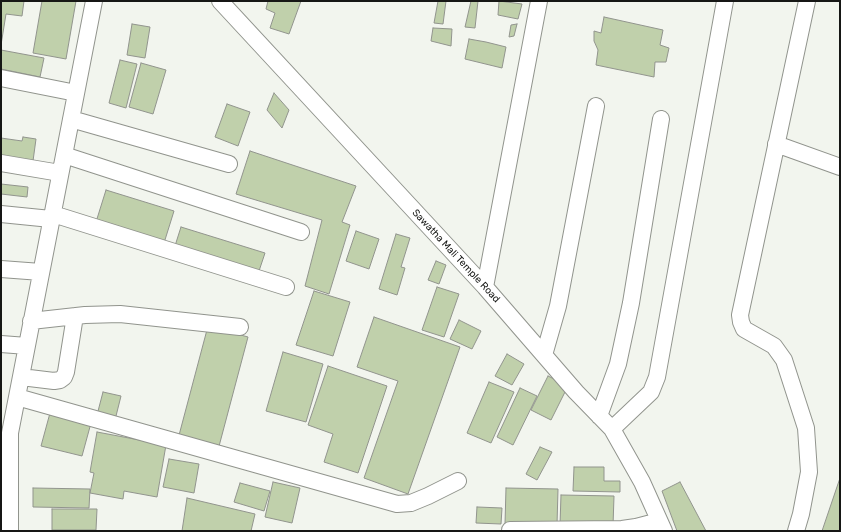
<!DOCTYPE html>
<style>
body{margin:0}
#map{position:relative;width:841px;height:532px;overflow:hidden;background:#f2f5ee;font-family:Rubik,sans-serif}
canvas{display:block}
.frame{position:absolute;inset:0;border:2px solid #161715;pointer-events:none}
</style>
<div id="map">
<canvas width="841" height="532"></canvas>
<div class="frame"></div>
</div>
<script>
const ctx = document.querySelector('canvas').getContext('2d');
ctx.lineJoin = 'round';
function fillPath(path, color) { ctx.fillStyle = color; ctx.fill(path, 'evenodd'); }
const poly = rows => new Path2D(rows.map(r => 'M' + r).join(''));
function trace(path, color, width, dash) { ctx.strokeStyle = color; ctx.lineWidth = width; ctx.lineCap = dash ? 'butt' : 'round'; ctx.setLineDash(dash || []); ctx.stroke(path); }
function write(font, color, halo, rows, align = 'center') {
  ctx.font = font + ' Rubik,sans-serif'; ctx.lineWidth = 3.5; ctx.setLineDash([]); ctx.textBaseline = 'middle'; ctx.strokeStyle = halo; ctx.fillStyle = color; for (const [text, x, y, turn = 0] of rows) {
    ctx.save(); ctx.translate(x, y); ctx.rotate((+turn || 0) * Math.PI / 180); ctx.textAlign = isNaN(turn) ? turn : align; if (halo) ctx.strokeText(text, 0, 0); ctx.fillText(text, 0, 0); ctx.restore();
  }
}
const building = poly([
 [1,1,24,1,22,16,6,14,1,45,1,1],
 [42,1,76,1,66,59,33,53,42,1],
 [268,1,301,1,289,34,270,28,275,13,266,9,268,1],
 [438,1,446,1,443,24,434,23,438,1],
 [471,1,478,1,475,28,465,27,471,1],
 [499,1,522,4,518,19,498,15,499,1],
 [604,17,663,30,660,45,669,48,666,62,655,62,654,77,596,65,598,50,594,41,594,31,601,33,604,17],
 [132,24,150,27,145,58,127,55,132,24],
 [517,24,514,36,509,37,511,25,517,24],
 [433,28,452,29,451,46,431,41,433,28],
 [469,39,486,42,506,47,502,68,465,59,469,39],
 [1,50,44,58,40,77,1,69,1,50],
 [120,60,137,64,126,108,109,103,120,60],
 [141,63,166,70,153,114,129,107,141,63],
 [274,93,289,110,282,128,267,110,274,93],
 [227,104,250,112,238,146,215,137,227,104],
 [23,137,36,139,33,161,1,156,1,138,22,141,23,137],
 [250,151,356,186,342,222,350,225,329,294,305,286,322,220,236,194,250,151],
 [1,184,28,187,27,197,1,194,1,184],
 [106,190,174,211,164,243,96,222,106,190],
 [181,227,265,253,258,274,174,249,181,227],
 [356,231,379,239,369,269,346,261,356,231],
 [396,234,410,238,401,267,405,268,397,295,379,289,396,234],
 [436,261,446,265,439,284,428,280,436,261],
 [437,287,459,294,444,337,422,330,437,287],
 [314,291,350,302,333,356,296,345,314,291],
 [374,317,460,347,408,494,364,478,398,381,357,367,374,317],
 [459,320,481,331,472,349,450,339,459,320],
 [208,326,248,337,218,450,178,439,208,326],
 [283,352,323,364,306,422,266,411,283,352],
 [507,354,524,364,512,385,495,376,507,354],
 [328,366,387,386,358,473,324,462,333,434,308,425,328,366],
 [548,376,568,386,551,420,531,410,548,376],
 [489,382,514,392,491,443,467,433,489,382],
 [520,388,537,396,513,445,497,437,520,388],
 [103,392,121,396,115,420,97,415,103,392],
 [50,413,91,423,82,456,41,446,50,413],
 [97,432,166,445,157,497,124,491,123,499,90,493,94,473,90,472,97,432],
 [540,447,552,452,537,480,526,474,540,447],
 [169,459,199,464,194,493,163,487,169,459],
 [574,467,604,467,604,481,620,481,620,492,573,491,574,467],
 [840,478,840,531,822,531,840,478],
 [273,482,300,488,292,523,265,517,273,482],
 [680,482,706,531,677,531,662,491,680,482],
 [240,483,270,491,264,511,234,502,240,483],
 [33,488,90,489,89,508,33,507,33,488],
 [506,488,558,489,557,525,505,524,506,488],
 [561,495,614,496,613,526,560,525,561,495],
 [187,498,255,514,251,531,182,531,187,498],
 [477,507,502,508,501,524,476,523,477,507],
 [52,509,97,509,96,530,52,530,52,509]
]);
fillPath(building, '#c0d0ab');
trace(building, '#91948d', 1);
const minor = poly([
 [220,1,485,287,576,392,612,429,642,482,664,531],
 [1,78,76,93],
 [71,119,229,164],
 [776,144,840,167],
 [64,155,301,232],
 [1,163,60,173],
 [1,214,51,219],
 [53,214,286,287],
 [1,269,41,272],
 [485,287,539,1],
 [31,321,85,315,120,314,240,327],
 [1,344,27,346],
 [544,355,558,306,596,106],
 [21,377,54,381,60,380,64,377,66,372,75,316],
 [17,397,397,504,411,503,428,496,458,481],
 [599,416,618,364,631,303,661,119],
 [612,429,651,392,657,377,725,1],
 [510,530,622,529,636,527,659,521],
 [10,531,10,433,94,1],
 [796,531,801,514,809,472,806,428,784,360,774,346,744,329,741,322,740,315,807,1]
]);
trace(minor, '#91948d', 18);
trace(minor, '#fff', 16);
write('10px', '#161715', '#fff', [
 ["Sawatha Mali Temple Road",456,256,47]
]);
</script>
